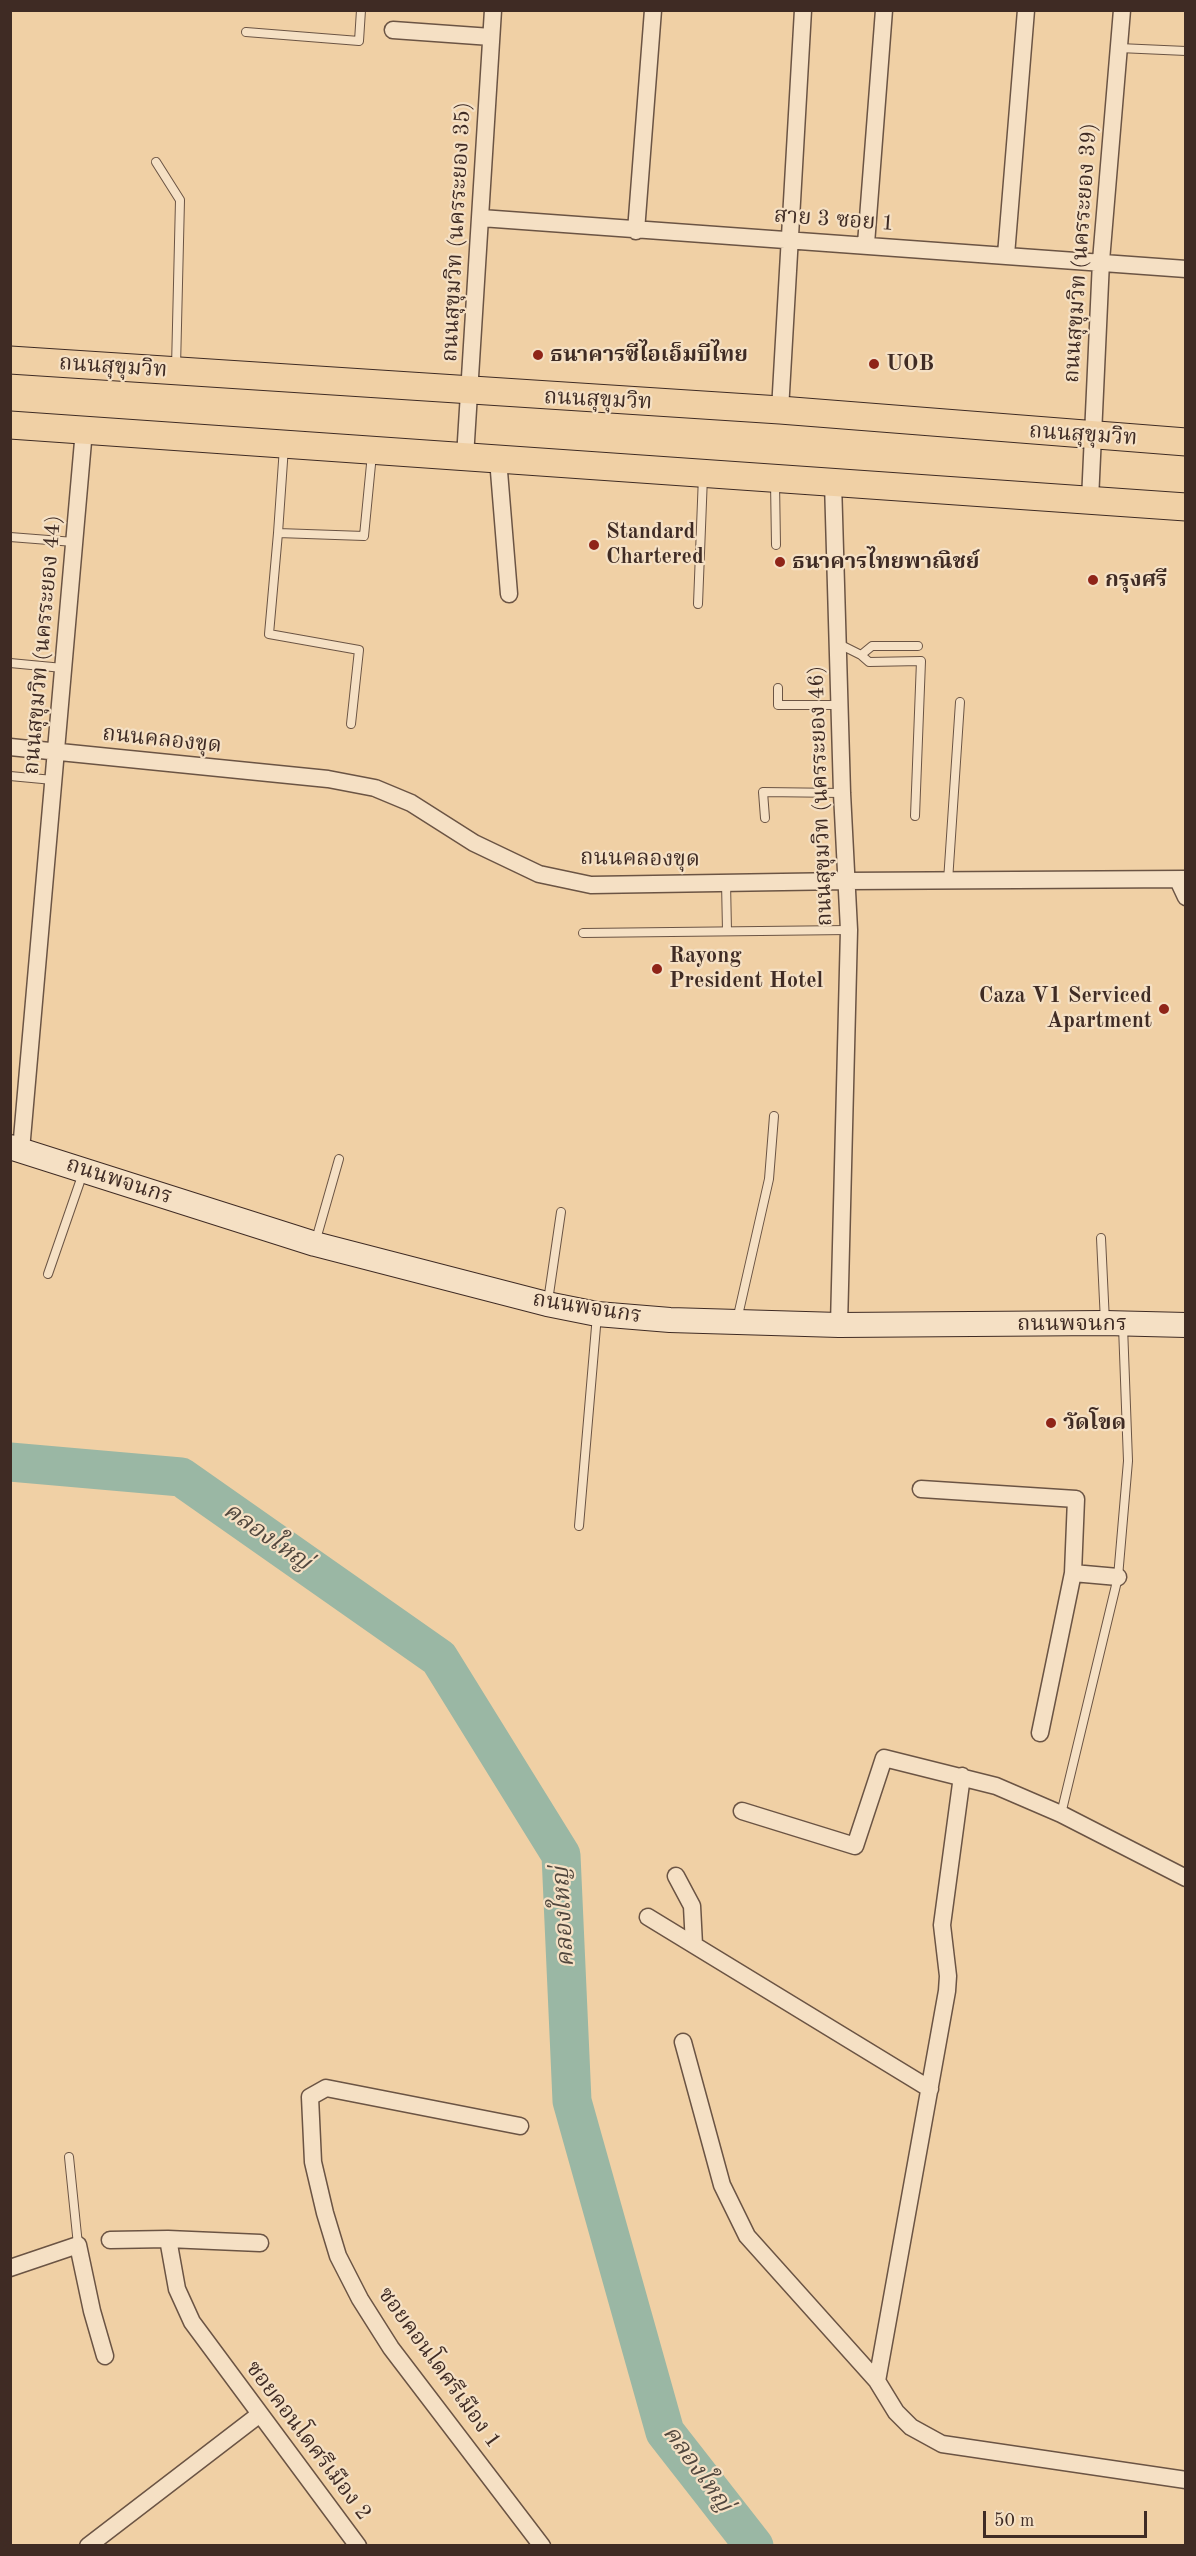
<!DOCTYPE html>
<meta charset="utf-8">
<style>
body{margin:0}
#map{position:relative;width:1196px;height:2556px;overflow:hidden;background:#f0d0a5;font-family:"Old Standard TT",serif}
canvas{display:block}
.frame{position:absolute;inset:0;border:12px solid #3f2b24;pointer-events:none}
.scale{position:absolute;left:983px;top:2511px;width:164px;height:27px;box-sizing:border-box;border:3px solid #3f2b24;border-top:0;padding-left:8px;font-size:18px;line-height:21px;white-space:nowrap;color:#3f2b24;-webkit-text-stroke:4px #f5e0c4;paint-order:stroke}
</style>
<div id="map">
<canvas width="1196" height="2556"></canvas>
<div class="frame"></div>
<div class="scale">50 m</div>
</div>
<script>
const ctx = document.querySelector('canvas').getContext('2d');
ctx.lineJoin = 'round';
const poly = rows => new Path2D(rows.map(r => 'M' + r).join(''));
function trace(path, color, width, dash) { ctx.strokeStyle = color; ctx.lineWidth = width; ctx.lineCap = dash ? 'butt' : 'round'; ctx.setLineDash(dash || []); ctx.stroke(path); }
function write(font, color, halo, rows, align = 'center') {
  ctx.font = font + ' "Old Standard TT","Noto Serif Thai",serif'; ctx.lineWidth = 4.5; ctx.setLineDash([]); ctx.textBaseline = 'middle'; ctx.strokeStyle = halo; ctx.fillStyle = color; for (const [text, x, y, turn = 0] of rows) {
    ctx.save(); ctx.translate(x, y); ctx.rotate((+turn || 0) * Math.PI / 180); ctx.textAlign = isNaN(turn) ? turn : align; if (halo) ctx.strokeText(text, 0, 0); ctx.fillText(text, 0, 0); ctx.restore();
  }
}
trace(poly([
 [10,1462,181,1477,439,1658,561,1855,572,2101,665,2432,754,2546]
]), '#9ab7a4', 39);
const lane = poly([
 [246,32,359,41,361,10],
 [1119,48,1186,51],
 [156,162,180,200,176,367],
 [775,482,776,545],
 [278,533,284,447],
 [10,537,74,542],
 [698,604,703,476],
 [839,644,861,655,872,646,918,646],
 [861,655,869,662,921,661,915,816],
 [10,663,63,668],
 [778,688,778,705,839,705],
 [351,724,359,650,269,634,278,533,364,536,372,454],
 [10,776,53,780],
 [765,818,763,792,842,793],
 [948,881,960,702],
 [726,882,727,931],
 [583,933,849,930],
 [1101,1238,1105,1322],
 [315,1243,339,1159],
 [48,1274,83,1173],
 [548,1301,561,1212],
 [737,1320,769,1179,774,1116],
 [579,1526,597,1315],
 [1061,1814,1118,1577,1128,1461,1123,1326],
 [69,2157,78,2245]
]);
const street = poly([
 [393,30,491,37],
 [481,218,1186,269],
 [636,231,653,10],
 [866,244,884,10],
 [1006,255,1026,10],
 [780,410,803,10],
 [465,457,493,10],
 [498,459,509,594],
 [833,482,842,793,849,930,839,1325],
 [1090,500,1101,261,1122,10],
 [10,747,328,779,375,788,411,803,474,843,539,874,591,885,846,881,1186,879],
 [1178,880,1186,897],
 [21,1150,84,430],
 [921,1489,1076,1499,1073,1573,1040,1733],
 [1073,1573,1118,1577],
 [742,1811,855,1846,884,1758,996,1786,1061,1814,1186,1878],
 [676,1876,692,1906,694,1945],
 [648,1917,930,2089],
 [683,2042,722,2185,747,2236,877,2381,896,2412,911,2427,942,2444,1186,2480],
 [520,2126,326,2088,310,2097,313,2162,325,2213,338,2256,360,2299,391,2348,542,2546],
 [168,2239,177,2289,192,2322,358,2546],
 [110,2240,168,2239,260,2243],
 [10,2268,78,2245,92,2311,105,2356],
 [877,2381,947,1991,948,1976,942,1925,962,1776],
 [88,2546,260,2414]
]);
const secondary = poly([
 [10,1147,315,1244,547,1304,597,1314,670,1320,839,1325,1105,1323,1186,1325]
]);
const primary = poly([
 [10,360,780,410,1186,442],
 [10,425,1186,507]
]);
trace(lane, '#6b5444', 10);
trace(street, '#6b5444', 19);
trace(secondary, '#3f2b24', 26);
trace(primary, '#3f2b24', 29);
trace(lane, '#f5e0c4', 8);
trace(street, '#f5e0c4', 16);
trace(secondary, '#f5e0c4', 24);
trace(primary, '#f0d0a5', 27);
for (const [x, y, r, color] of [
 [538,355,6,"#8f2418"],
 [874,364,6,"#8f2418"],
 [594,545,6,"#8f2418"],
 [780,562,6,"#8f2418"],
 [1093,580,6,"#8f2418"],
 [657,969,6,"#8f2418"],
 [1164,1009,6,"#8f2418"],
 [1051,1423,6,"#8f2418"]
]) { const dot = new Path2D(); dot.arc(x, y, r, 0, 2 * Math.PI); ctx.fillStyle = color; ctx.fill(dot); trace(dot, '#f5e0c4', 2); }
write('22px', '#3f2b24', '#f5e0c4', [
 ["สาย 3 ซอย 1",834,220,4],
 ["ถนนสุขุมวิท (นครระยอง 35)",457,232,-87],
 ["ถนนสุขุมวิท (นครระยอง 39)",1081,253,-86],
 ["ถนนสุขุมวิท",113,367,4],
 ["ถนนสุขุมวิท",598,400,3],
 ["ถนนสุขุมวิท",1083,435,4],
 ["ถนนสุขุมวิท (นครระยอง 44)",43,645,-85],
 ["ถนนคลองขุด",162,740,6],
 ["ถนนสุขุมวิท (นครระยอง 46)",821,796,-92],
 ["ถนนคลองขุด",640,859,1],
 ["ถนนพจนกร",119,1181,18],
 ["ถนนพจนกร",587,1308,9],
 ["ถนนพจนกร",1072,1324],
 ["ซอยคอนโดศรีเมือง 1",439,2368,54],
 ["ซอยคอนโดศรีเมือง 2",308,2441,53]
]);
write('bold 22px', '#3f2b24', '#f5e0c4', [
 ["ธนาคารซีไอเอ็มบีไทย",550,355],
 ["UOB",886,364],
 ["Standard",606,532],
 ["Chartered",606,557],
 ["ธนาคารไทยพาณิชย์",792,562],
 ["กรุงศรี",1105,580],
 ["Rayong",669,956],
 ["President Hotel",669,981],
 ["Caza V1 Serviced",1152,996,"right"],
 ["Apartment",1152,1021,"right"],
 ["วัดโขด",1063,1423]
], 'left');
write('italic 24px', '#51473e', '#f5e0c4', [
 ["คลองใหญ่",267,1537,35],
 ["คลองใหญ่",564,1917,-93],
 ["คลองใหญ่",697,2469,54]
]);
</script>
